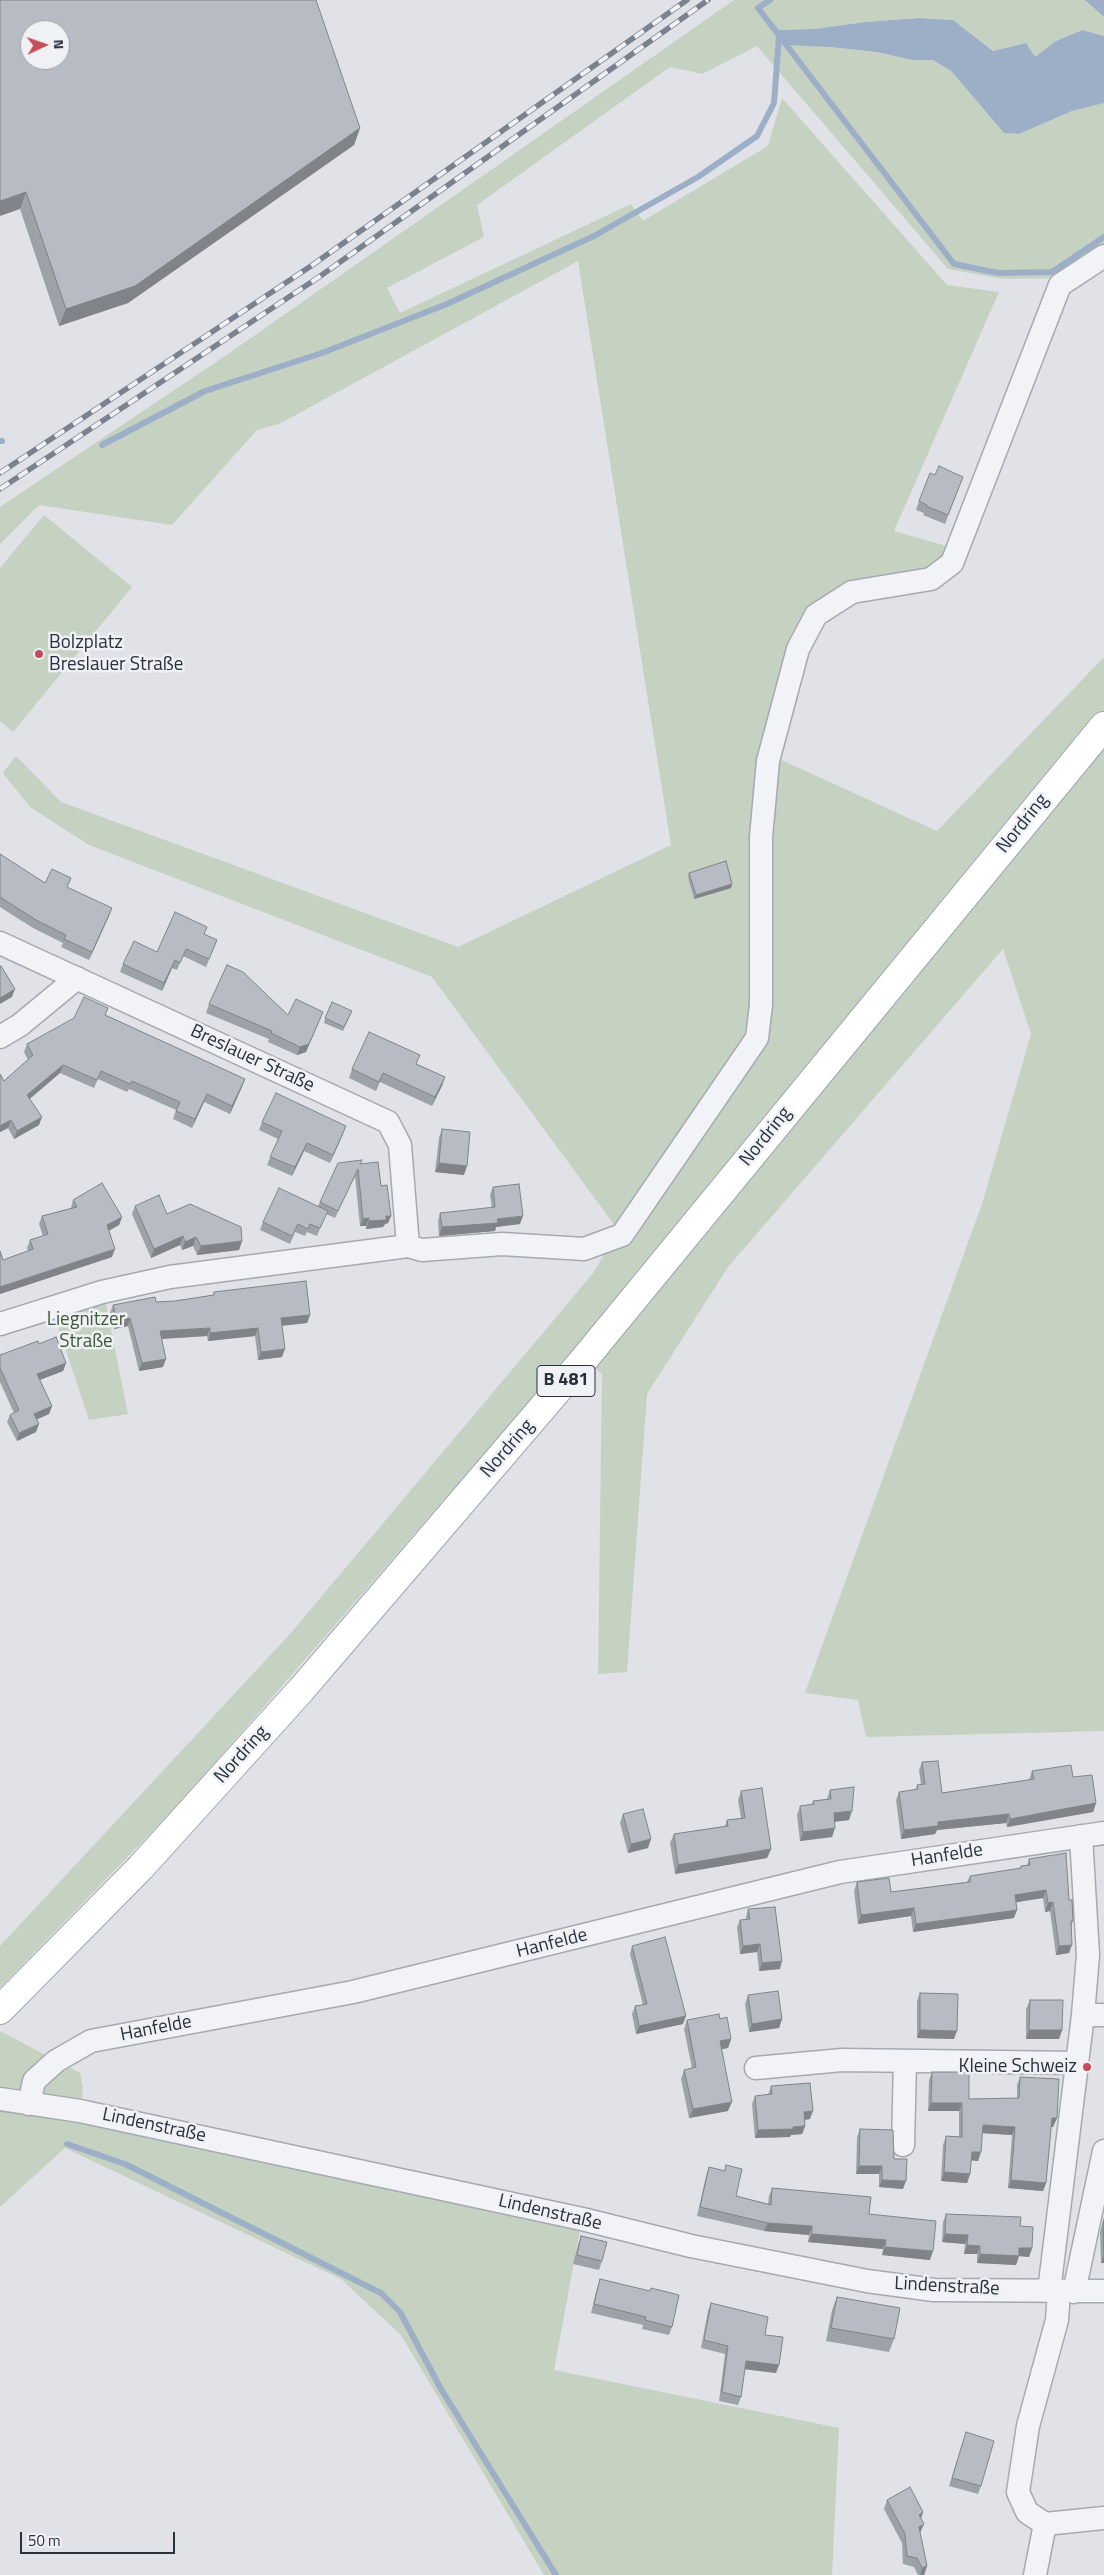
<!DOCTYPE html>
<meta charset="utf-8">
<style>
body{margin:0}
#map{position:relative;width:1104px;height:2575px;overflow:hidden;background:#e0e2e8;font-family:"Titillium Web",sans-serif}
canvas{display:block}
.north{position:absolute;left:20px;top:20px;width:50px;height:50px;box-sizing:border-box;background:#eff1f5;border:1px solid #a0a4ac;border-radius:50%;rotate:87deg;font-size:14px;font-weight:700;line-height:20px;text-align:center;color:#29303e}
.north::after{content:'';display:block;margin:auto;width:18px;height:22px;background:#c54c5a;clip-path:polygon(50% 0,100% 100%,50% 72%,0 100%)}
.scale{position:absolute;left:20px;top:2532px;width:155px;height:22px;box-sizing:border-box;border:2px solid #29303e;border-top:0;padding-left:6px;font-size:15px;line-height:18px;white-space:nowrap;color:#29303e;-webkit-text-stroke:4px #eff1f5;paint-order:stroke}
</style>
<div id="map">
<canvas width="1104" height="2575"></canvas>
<div class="north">N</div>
<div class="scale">50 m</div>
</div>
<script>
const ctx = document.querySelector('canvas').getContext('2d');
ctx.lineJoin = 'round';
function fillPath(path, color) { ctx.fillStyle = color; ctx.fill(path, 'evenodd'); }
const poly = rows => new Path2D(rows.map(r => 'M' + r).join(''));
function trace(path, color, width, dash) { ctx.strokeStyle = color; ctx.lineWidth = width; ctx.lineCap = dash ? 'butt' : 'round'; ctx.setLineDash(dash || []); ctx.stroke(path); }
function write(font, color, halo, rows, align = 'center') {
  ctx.font = font + ' "Titillium Web",sans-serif'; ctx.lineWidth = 5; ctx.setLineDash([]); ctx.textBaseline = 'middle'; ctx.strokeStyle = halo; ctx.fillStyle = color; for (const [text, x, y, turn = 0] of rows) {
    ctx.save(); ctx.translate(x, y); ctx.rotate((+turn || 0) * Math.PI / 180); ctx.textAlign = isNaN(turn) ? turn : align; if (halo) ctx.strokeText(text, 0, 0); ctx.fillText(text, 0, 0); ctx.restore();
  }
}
fillPath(poly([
 [734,0,1085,0,1104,17,1104,36,1081,30,1056,41,1035,58,1025,43,993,51,953,20,919,18,865,22,815,29,775,30,786,44,830,47,877,52,912,60,933,60,951,71,1004,133,1019,134,1072,111,1104,103,1104,249,1059,278,1002,279,948,269,757,46,702,74,670,67,477,205,484,237,387,288,400,313,631,204,643,221,768,146,782,98,947,285,999,292,894,531,950,547,946,558,925,573,806,611,777,758,937,831,1104,657,1104,1731,866,1737,858,1700,805,1693,982,1204,1031,1034,1003,949,728,1267,647,1394,627,1672,598,1674,602,1374,574,1350,182,1801,0,1988,0,1946,290,1634,594,1272,618,1230,432,977,89,845,30,807,3,773,16,756,61,802,458,947,671,845,578,261,279,424,257,430,172,525,39,505,0,544,0,507,228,354],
 [44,515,132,587,13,732,0,721,0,568],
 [105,1300,128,1414,89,1420,54,1314],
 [0,2031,80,2073,83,2088,80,2111,582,2219,554,2370,839,2428,832,2575,544,2575,401,2335,341,2279,65,2148,0,2207]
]), '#c5d1c1');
fillPath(poly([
 [1085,0,1104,0,1104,17],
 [919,18,953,20,993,51,1026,43,1035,57,1056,41,1082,30,1104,36,1104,103,1072,111,1019,134,1004,133,951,71,933,60,912,60,877,52,830,47,786,45,775,30,815,29,865,22]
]), '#9dafc6');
trace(poly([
 [770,0,758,8,954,264,998,273,1052,272,1104,237],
 [0,441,2,441],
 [102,445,205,391,322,353,447,304,594,236,698,177,757,136,774,103,779,36],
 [67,2144,125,2164,381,2293,400,2312,441,2389,556,2575]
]), '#9dafc6', 6);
const minor = poly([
 [0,943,388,1122,400,1145,408,1246],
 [0,1037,20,1025,77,978],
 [0,1324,102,1292,170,1277,408,1246,422,1250,502,1244,584,1249,622,1235,757,1038,761,1005,761,837,768,761,798,649,816,615,852,592,931,579,952,563,1060,285,1104,256],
 [1083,2015,1104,2015],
 [756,2068,842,2060,1077,2063],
 [0,2099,80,2111,582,2219,691,2246,867,2281,934,2290,1104,2291],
 [29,2104,34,2081,56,2061,91,2041,353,1992,840,1872,1104,1833],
 [903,2145,905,2061],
 [1049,2291,1083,2015,1088,1955,1081,1836],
 [1074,2292,1104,2151],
 [1045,2524,1104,2518],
 [1035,2575,1045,2524,1027,2512,1018,2492,1028,2426,1057,2320,1059,2291]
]);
const major = poly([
 [0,2010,141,1867,301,1690,586,1357,1104,726]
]);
trace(minor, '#a5a9b2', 25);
trace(major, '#a0a7b3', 30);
trace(minor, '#f2f3f6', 22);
trace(major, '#fff', 28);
const rail = poly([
 [0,473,311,266,687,0],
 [0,489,319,277,708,0]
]);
trace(rail, '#7a8290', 5.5);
trace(rail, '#eff1f5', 4, [11]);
fillPath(poly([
 [0,0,360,128,354,145,128,303,59,326,20,209],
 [935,475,963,477,945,524,923,515,924,513,916,510,919,501],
 [0,854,45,883,67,888,109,916,89,960,61,947,63,943,33,928,0,907],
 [689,873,732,884,731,888,694,899,688,877],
 [207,927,204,934,217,940,206,967,183,956,177,970,172,968,162,991,120,972,123,964,157,952],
 [209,1004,288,1015,323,1012,306,1052,297,1055,268,1042,269,1039,206,1013],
 [108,1008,105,1015,245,1079,230,1114,204,1102,192,1128,173,1119,176,1110,129,1089,127,1092,98,1079,94,1088,60,1073,30,1099,39,1125,14,1139,8,1128,0,1132,0,1074,4,1081,28,1060,24,1052,27,1044],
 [352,1011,343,1031,324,1023,325,1018],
 [417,1064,445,1077,432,1106,380,1082,376,1091,349,1078,352,1069],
 [262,1122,343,1134,330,1163,304,1151,292,1176,267,1165,278,1139,259,1130],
 [442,1129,464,1175,435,1172,439,1138],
 [360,1164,381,1186,391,1216,388,1223,385,1224,383,1227,366,1229,366,1226,360,1226,355,1176,335,1218,326,1214,317,1236,307,1232,305,1236,295,1232,290,1244,260,1230,263,1222,318,1206,320,1202],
 [493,1187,520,1224,496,1227,495,1231,439,1236,438,1221,440,1213,492,1208,490,1195],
 [73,1200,122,1217,119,1225,109,1231,112,1257,0,1294,0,1251,3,1260,28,1251,27,1248,30,1240,43,1236,39,1224,42,1216,71,1208],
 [135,1206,167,1214,242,1241,239,1250,197,1255,193,1246,182,1250,180,1245,151,1258,132,1214],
 [214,1292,310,1315,307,1323,282,1326,282,1357,258,1360,255,1336,208,1341,207,1336,162,1339,163,1367,139,1371,128,1326,114,1329,110,1313,113,1305,175,1301,213,1295],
 [39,1344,66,1363,63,1371,40,1380,52,1406,49,1414,37,1419,36,1432,17,1441,7,1422,10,1415,14,1413,0,1382,0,1355],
 [922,1762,942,1793,1029,1780,1032,1771,1073,1777,1096,1803,1093,1812,1007,1827,1006,1823,937,1830,935,1834,901,1839,896,1800,899,1792,916,1790,917,1785,921,1785,919,1770],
 [830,1790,849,1820,835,1822,832,1837,800,1841,797,1815,800,1806,812,1804,813,1801,827,1799],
 [741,1791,771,1849,767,1858,675,1874,670,1843,674,1834,725,1826,727,1820,741,1818,738,1800],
 [623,1814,648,1848,628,1853,620,1823],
 [1029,1859,1069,1900,1073,1921,1071,1927,1069,1953,1056,1955,1050,1911,1045,1912,1043,1898,1016,1902,1014,1918,913,1932,911,1916,858,1924,854,1891,857,1882,891,1892,967,1882,970,1876,1020,1869,1021,1866,1027,1865],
 [748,1909,780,1969,759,1971,757,1952,740,1954,737,1927,740,1920,746,1919,746,1917],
 [632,1946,683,2024,636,2034,632,2014,635,2006,643,2005,630,1954],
 [920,1993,954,2039,917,2038,917,2001],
 [748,1995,782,2019,779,2028,749,2032,745,2004],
 [1030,2000,1062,2030,1059,2039,1026,2039,1026,2009],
 [720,2019,731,2039,728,2048,721,2049,728,2111,689,2118,681,2079,684,2070,692,2068,684,2029,687,2020],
 [932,2072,969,2099,1017,2098,1017,2085,1020,2077,1057,2118,1053,2127,1051,2127,1046,2183,1043,2191,1008,2188,1012,2135,982,2133,978,2161,971,2160,970,2174,967,2183,941,2181,943,2145,946,2136,959,2137,959,2111,928,2111,929,2080],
 [771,2086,810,2119,804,2120,805,2126,802,2134,791,2135,790,2137,755,2138,752,2104,755,2096,768,2095],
 [860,2129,894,2159,903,2189,879,2187,879,2174,856,2174,857,2137],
 [726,2165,736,2196,768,2204,769,2196,772,2188,869,2214,930,2260,882,2255,883,2249,808,2242,809,2235,764,2231,697,2216,706,2176,709,2167,724,2171],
 [946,2214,1020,2226,1032,2248,1029,2257,1019,2256,1016,2265,977,2263,977,2254,964,2254,965,2244,942,2242,943,2222],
 [1104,2217,1104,2263,1101,2263,1100,2232],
 [581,2236,602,2261,599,2270,573,2264,578,2245],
 [600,2279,672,2327,669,2335,642,2329,643,2325,591,2313,597,2288],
 [837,2297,894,2339,889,2352,826,2341,832,2310],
 [711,2303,765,2335,776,2373,745,2369,741,2397,738,2405,719,2401,725,2354,701,2348,708,2311],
 [966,2432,981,2486,978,2494,949,2486],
 [887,2500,923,2512,921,2519,920,2533,927,2566,924,2575,918,2575,914,2567,903,2564,902,2543,884,2509]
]), '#9da2a9');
fillPath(poly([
 [360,128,354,145,128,303,59,326,66,309],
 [26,192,20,209,0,216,0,201],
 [732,884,731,888,694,899,696,895],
 [112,908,109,916,89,960,92,952],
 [175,960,172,968,162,991,164,983],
 [15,989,12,997,0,1004,0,998],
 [323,1012,306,1052,297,1055,300,1047],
 [63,1065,60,1073,24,1103,27,1095],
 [445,1077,442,1086,432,1106,435,1097],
 [245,1079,242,1087,230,1114,232,1106],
 [207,1094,204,1102,192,1128,195,1119],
 [42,1117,39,1125,14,1139,17,1131],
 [11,1120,8,1128,0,1132,0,1126],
 [346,1126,343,1134,330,1163,333,1155],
 [307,1143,304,1151,292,1176,295,1167],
 [439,1163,467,1166,464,1175,435,1172],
 [386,1216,391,1216,388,1223,385,1224,383,1227,366,1229,369,1221],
 [523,1216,520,1224,496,1227,495,1231,439,1236,442,1227],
 [122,1217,119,1225,104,1233,107,1225],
 [369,1218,366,1226,360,1226,363,1219],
 [183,1236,180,1245,151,1258,154,1249],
 [196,1237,193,1246,182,1250,185,1242],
 [242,1241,239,1250,197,1255,201,1246],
 [115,1249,112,1257,0,1294,0,1287],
 [310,1315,307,1323,278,1326,281,1318],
 [130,1318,128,1326,114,1329,117,1321],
 [210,1328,207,1336,157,1339,160,1331],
 [258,1328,255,1336,208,1341,210,1333],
 [285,1349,282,1357,258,1360,261,1352],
 [166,1359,163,1367,139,1371,142,1363],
 [66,1363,63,1371,34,1382,37,1374],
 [52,1406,49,1414,31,1422,34,1414],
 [39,1424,36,1432,17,1441,19,1433],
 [1096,1803,1093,1812,1007,1827,1010,1819],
 [852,1811,849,1820,831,1822,834,1813],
 [1009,1814,1006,1823,937,1830,935,1834,901,1839,904,1830,938,1822],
 [835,1828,832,1837,800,1841,803,1832],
 [651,1839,648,1848,628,1853,631,1844],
 [771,1849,767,1858,675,1874,678,1865],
 [1046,1890,1043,1898,1012,1903,1015,1895],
 [1053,1902,1050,1911,1045,1912,1048,1903],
 [914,1908,911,1916,858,1924,861,1915],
 [1017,1910,1014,1918,913,1932,916,1924],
 [760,1944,757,1952,740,1954,743,1946],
 [1072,1945,1069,1953,1056,1955,1059,1946],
 [782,1961,780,1969,759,1971,762,1963],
 [686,2016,683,2024,636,2034,639,2026],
 [782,2019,779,2028,749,2032,752,2024],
 [920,2030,957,2031,954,2039,917,2038],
 [1029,2030,1062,2030,1059,2039,1026,2039],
 [731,2039,728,2048,717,2050,720,2041],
 [732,2102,728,2111,689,2118,693,2109],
 [931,2103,962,2103,959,2111,928,2111],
 [813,2111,810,2119,800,2120,804,2112],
 [1052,2118,1057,2118,1053,2127,1049,2127],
 [983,2125,1015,2127,1012,2135,980,2133],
 [805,2126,802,2134,791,2135,790,2137,755,2138,758,2130],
 [972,2152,981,2152,978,2161,969,2160],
 [859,2166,882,2166,879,2174,856,2174],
 [944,2172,970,2174,967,2183,941,2181],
 [882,2180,906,2181,903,2189,879,2187],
 [1011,2180,1046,2183,1043,2191,1008,2188],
 [768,2223,812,2226,809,2235,764,2231],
 [812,2234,886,2240,883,2249,808,2242],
 [945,2234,968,2235,965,2244,942,2242],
 [967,2245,980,2246,977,2254,964,2254],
 [885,2247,933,2251,930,2260,882,2255],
 [1019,2248,1032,2248,1029,2257,1019,2256,1016,2265,977,2263,980,2254],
 [1104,2255,1104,2263,1101,2263],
 [746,2361,779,2365,776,2373,743,2369],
 [923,2512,920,2521,919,2515],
 [924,2524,920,2533,919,2527],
 [927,2566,924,2575,920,2575,922,2568]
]), '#808489');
const building = poly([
 [0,0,316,0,360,128,135,286,66,309,26,192,0,201,0,0],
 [30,30,60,30,60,60,30,60,30,30],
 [939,466,963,477,948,515,926,506,927,505,919,501,930,473,935,475,939,466],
 [0,854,45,883,52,869,71,878,67,887,112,908,92,952,64,939,66,935,36,920,0,897,0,854],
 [726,861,732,884,696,895,689,873,726,861],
 [175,912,207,927,204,934,217,940,209,959,186,949,180,963,175,960,164,983,123,964,134,941,157,952,175,912],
 [227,965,243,972,288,1015,296,999,323,1012,309,1044,300,1047,271,1033,272,1031,209,1004,227,965],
 [1,966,15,989,0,998,0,967,1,966],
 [84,997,108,1008,105,1015,245,1079,232,1106,207,1094,195,1119,176,1111,180,1102,132,1081,130,1084,101,1071,97,1080,63,1065,27,1095,42,1117,17,1131,11,1120,0,1126,0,1074,4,1081,33,1055,27,1044,74,1018,84,997],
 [332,1002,352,1011,344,1027,325,1018,332,1002],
 [369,1032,420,1055,416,1064,445,1077,435,1097,383,1073,379,1082,352,1069,369,1032],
 [276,1093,346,1126,333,1155,307,1143,295,1167,270,1157,282,1131,262,1122,276,1093],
 [442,1129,470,1132,467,1166,439,1163,442,1129],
 [362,1160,360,1164,378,1162,381,1186,387,1185,391,1216,386,1216,386,1220,369,1221,369,1218,363,1219,358,1169,338,1211,320,1202,338,1163,362,1160],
 [102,1183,122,1217,107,1225,115,1249,0,1287,0,1251,3,1260,33,1249,30,1240,48,1234,42,1216,77,1207,73,1200,102,1183],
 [519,1184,523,1216,497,1219,498,1223,442,1227,440,1213,495,1207,493,1187,519,1184],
 [279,1188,328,1211,320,1228,310,1224,308,1229,298,1224,292,1236,263,1222,279,1188],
 [159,1195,167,1214,190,1204,241,1227,242,1241,201,1246,196,1237,185,1242,183,1236,154,1249,135,1206,159,1195],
 [306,1281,310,1315,281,1318,285,1349,261,1352,258,1328,210,1333,210,1328,160,1331,166,1359,142,1363,130,1318,117,1321,113,1305,155,1297,156,1302,175,1301,214,1295,214,1292,306,1281],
 [56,1337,66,1363,37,1374,52,1406,34,1414,39,1424,19,1433,10,1415,19,1410,0,1368,0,1355,38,1341,39,1344,56,1337],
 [938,1761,942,1793,1034,1779,1032,1771,1071,1765,1073,1777,1092,1775,1096,1803,1010,1819,1009,1814,938,1822,938,1826,904,1830,899,1792,918,1789,917,1785,925,1784,922,1762,938,1761],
 [854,1787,852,1811,834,1813,835,1828,803,1832,800,1806,814,1804,813,1801,831,1799,830,1790,854,1787],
 [762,1788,771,1849,678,1865,674,1834,728,1826,727,1820,745,1818,741,1791,762,1788],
 [643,1809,651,1839,631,1844,623,1814,643,1809],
 [1066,1853,1069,1900,1072,1900,1073,1921,1071,1921,1072,1945,1059,1946,1053,1902,1048,1903,1046,1890,1015,1895,1017,1910,916,1924,914,1908,861,1915,857,1882,889,1878,891,1892,970,1882,970,1876,1021,1868,1021,1866,1030,1865,1029,1859,1066,1853],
 [775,1907,782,1961,762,1963,760,1944,743,1946,740,1920,750,1919,748,1909,775,1907],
 [665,1937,686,2016,639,2026,635,2006,647,2004,632,1946,665,1937],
 [778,1991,782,2019,752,2024,748,1995,778,1991],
 [920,1993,958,1994,957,2031,920,2030,920,1993],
 [1030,2000,1063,2000,1062,2030,1029,2030,1030,2000],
 [719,2014,720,2019,727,2017,731,2039,720,2041,732,2102,693,2109,684,2070,696,2067,687,2020,719,2014],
 [932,2072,969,2072,969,2099,1019,2098,1020,2077,1059,2079,1057,2118,1052,2118,1046,2183,1011,2180,1015,2127,983,2125,981,2152,972,2152,970,2174,944,2172,946,2136,962,2137,962,2103,931,2103,932,2072],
 [810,2083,813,2111,804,2112,805,2126,793,2127,793,2129,758,2130,755,2096,772,2094,771,2086,810,2083],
 [860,2129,893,2130,894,2159,907,2159,906,2181,882,2180,882,2166,859,2166,860,2129],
 [726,2165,742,2169,736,2196,771,2205,772,2188,871,2197,869,2214,936,2221,933,2251,885,2247,886,2240,812,2234,812,2226,768,2223,700,2207,709,2167,725,2171,726,2165],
 [946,2214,1021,2217,1020,2226,1033,2227,1032,2248,1019,2248,1019,2256,980,2254,980,2246,967,2245,968,2235,945,2234,946,2214],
 [1104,2220,1104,2255,1103,2224,1104,2220],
 [581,2236,607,2242,602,2261,577,2255,581,2236],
 [600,2279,650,2291,651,2288,679,2295,672,2327,645,2320,646,2317,594,2304,600,2279],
 [837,2297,900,2308,894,2339,831,2328,837,2297],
 [711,2303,768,2317,765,2335,783,2337,779,2365,746,2361,741,2397,722,2392,728,2346,704,2340,711,2303],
 [966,2432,994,2441,981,2486,952,2478,966,2432],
 [910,2487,923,2512,919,2515,924,2524,919,2527,927,2566,922,2568,917,2558,907,2556,905,2534,887,2500,910,2487]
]);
fillPath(building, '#b7bcc4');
trace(building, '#808489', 1);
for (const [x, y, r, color] of [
 [39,654,5,"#c54c5a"],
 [1087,2067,5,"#c54c5a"]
]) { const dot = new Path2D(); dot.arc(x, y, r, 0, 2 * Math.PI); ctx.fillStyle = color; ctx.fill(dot); trace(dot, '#eff1f5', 2); }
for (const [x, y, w] of [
 [566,1381,58]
]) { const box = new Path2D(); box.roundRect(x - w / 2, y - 15.5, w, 31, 4); ctx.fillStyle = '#eff1f5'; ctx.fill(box); trace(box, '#29303e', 1); }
write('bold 18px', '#29303e', null, [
 ["B 481",566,1381]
]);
write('19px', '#29303e', '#eff1f5', [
 ["Bolzplatz",49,643],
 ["Breslauer Straße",49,665],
 ["Kleine Schweiz",1077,2067,"right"]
], 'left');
write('19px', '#29303e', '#eff1f5', [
 ["Nordring",1023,824,-51],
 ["Breslauer Straße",252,1059,25],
 ["Nordring",766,1137,-51],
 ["Nordring",508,1449,-49],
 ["Nordring",242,1755,-48],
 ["Hanfelde",947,1856,-9],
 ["Hanfelde",552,1944,-14],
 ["Hanfelde",156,2029,-11],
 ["Lindenstraße",154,2126,12],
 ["Lindenstraße",550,2213,13],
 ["Lindenstraße",947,2287,3]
]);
write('19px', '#3d5938', '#eff1f5', [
 ["Liegnitzer",86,1320],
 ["Straße",86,1342]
]);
</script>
